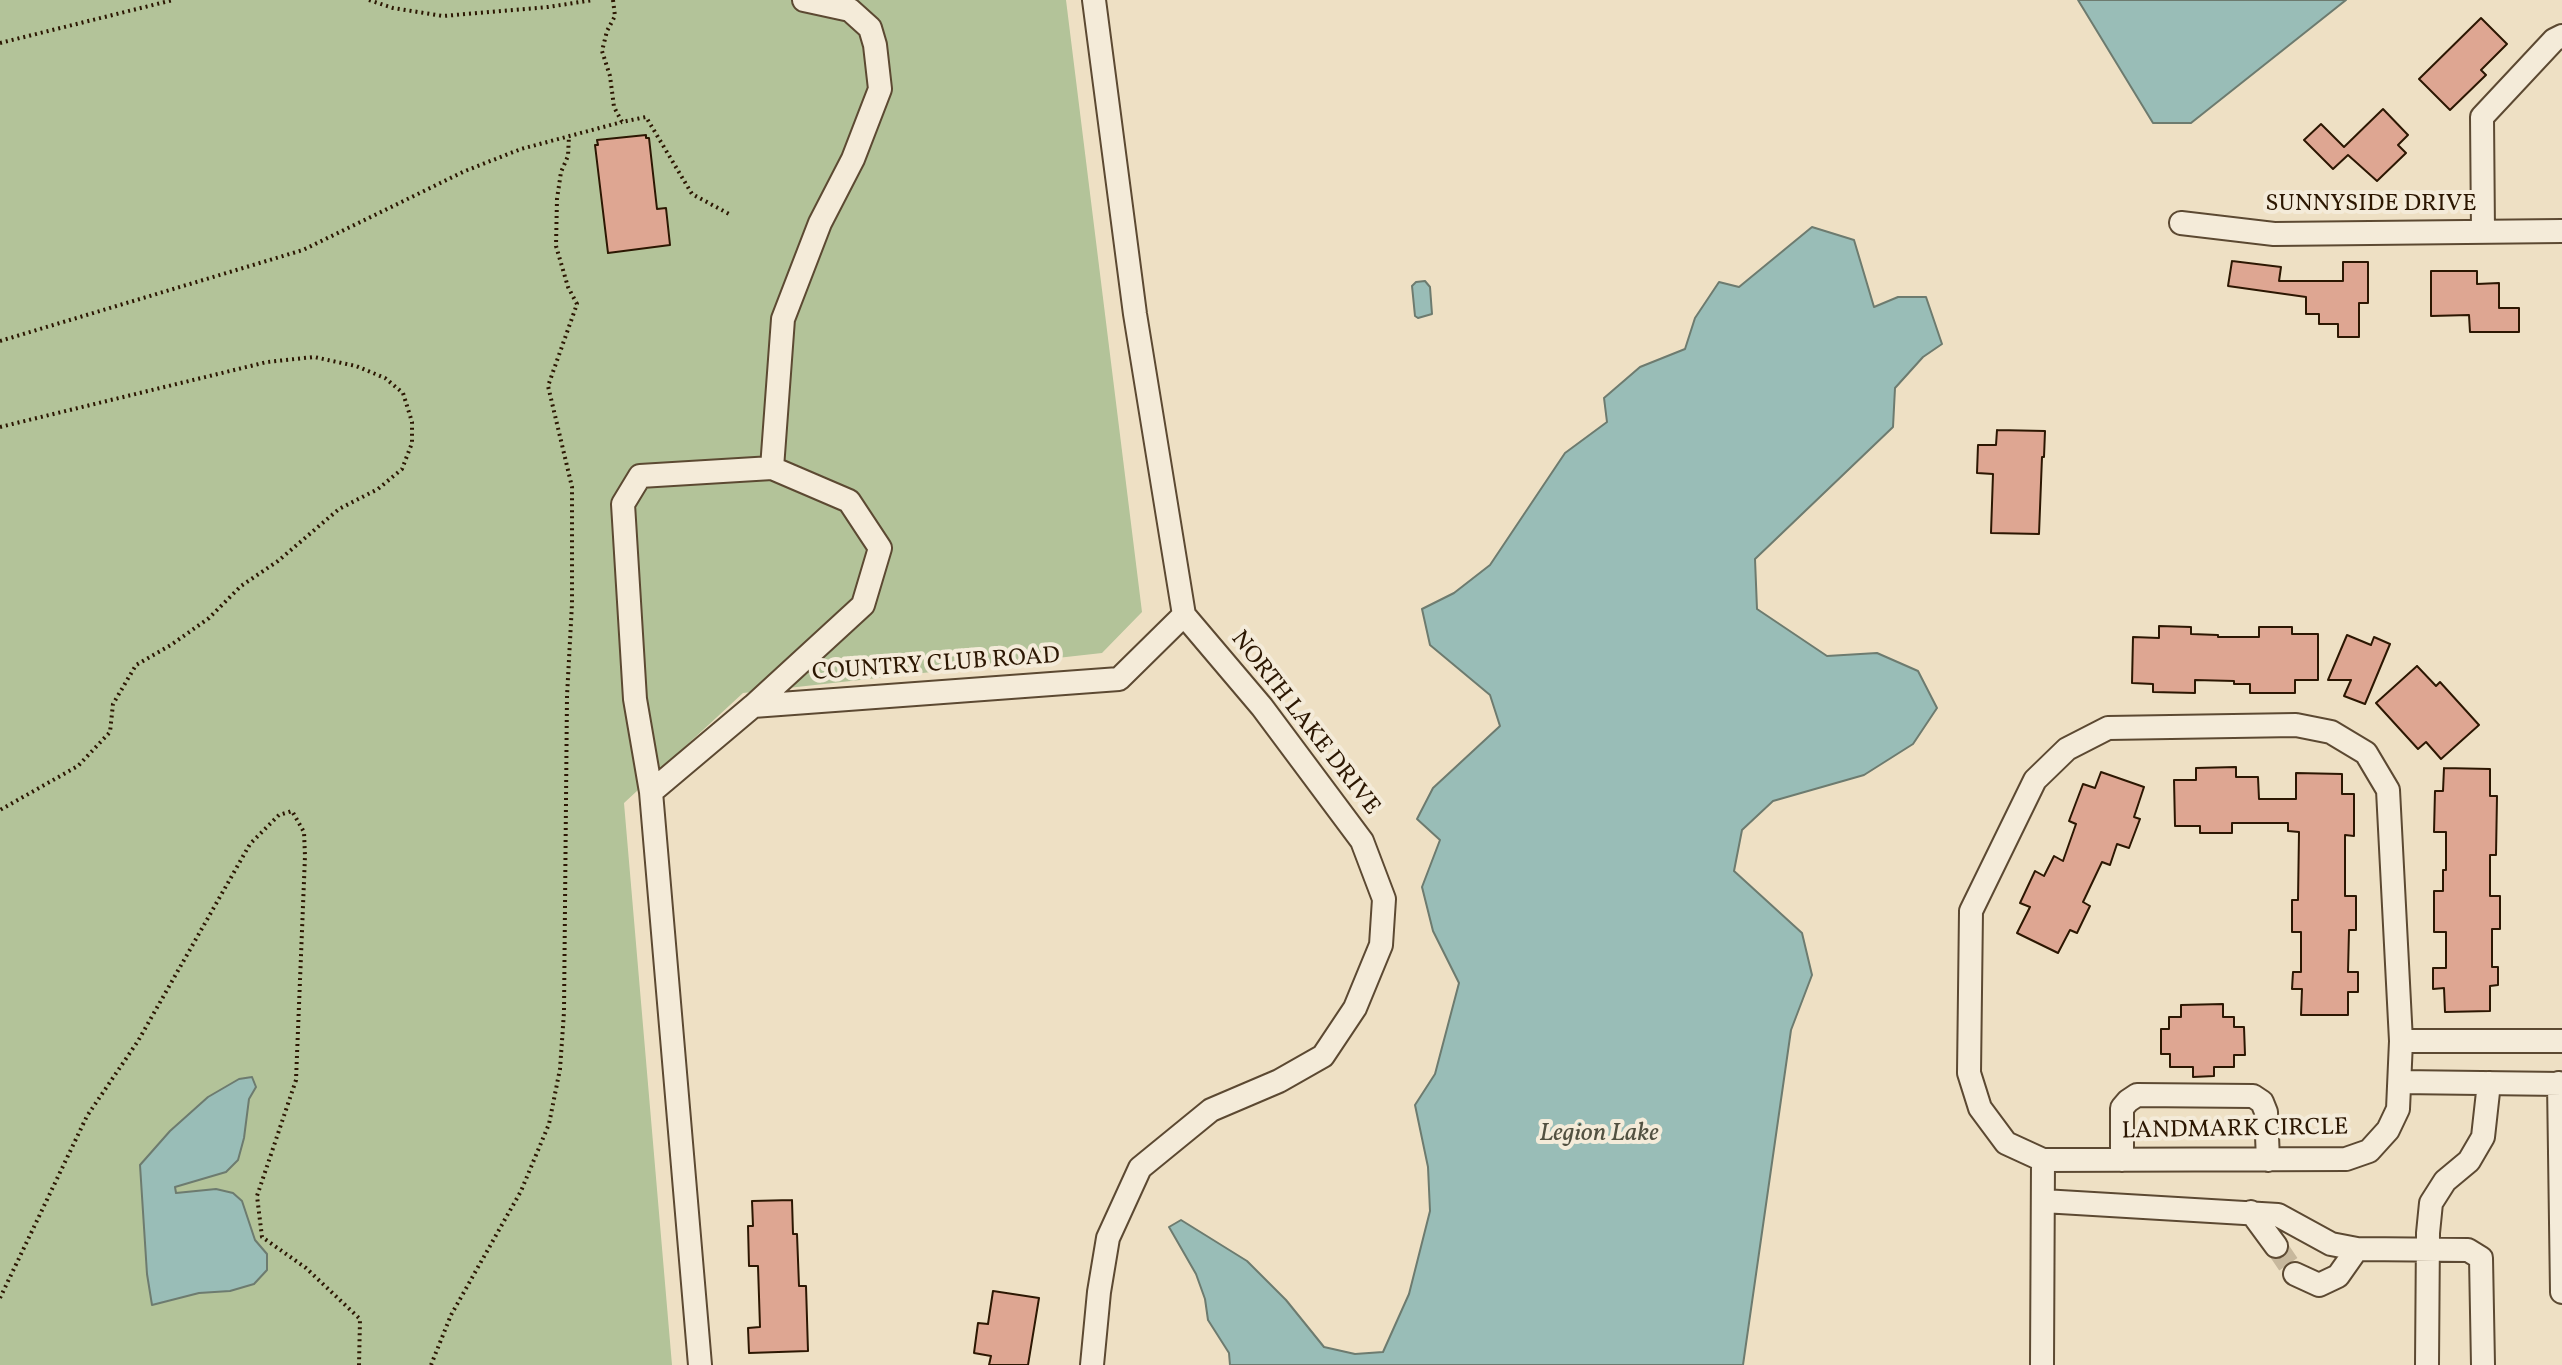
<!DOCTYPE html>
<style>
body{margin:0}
canvas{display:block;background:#eee0c4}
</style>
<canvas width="2562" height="1365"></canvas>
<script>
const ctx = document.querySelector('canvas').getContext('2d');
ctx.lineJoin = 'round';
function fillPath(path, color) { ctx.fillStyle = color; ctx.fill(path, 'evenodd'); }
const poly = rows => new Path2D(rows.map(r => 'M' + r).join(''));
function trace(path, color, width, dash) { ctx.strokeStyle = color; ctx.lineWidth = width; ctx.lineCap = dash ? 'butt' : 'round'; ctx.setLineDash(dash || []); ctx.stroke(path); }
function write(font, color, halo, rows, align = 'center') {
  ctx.font = font + ' Vollkorn,serif'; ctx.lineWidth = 8; ctx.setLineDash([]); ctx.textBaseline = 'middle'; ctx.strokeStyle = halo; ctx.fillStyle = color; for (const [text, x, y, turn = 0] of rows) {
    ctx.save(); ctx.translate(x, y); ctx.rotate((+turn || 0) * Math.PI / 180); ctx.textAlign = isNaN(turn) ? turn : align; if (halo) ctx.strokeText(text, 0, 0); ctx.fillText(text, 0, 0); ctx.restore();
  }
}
fillPath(poly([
 [0,0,1066,0,1142,612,1102,653,743,693,624,803,672,1365,0,1365]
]), '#b3c399');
const water = poly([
 [2078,0,2346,0,2191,123,2153,123,2078,0],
 [1812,227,1854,240,1874,307,1898,297,1926,297,1942,344,1923,357,1895,388,1893,427,1755,559,1757,609,1827,656,1877,653,1918,671,1937,708,1913,744,1864,775,1773,801,1742,830,1734,871,1802,933,1812,975,1791,1030,1743,1365,1230,1365,1229,1353,1208,1320,1205,1299,1196,1274,1169,1227,1181,1220,1247,1261,1286,1300,1324,1347,1355,1354,1383,1352,1409,1294,1430,1211,1428,1167,1415,1105,1435,1074,1459,983,1433,931,1422,887,1440,840,1417,819,1433,788,1500,726,1490,695,1430,645,1422,609,1454,593,1490,565,1565,453,1607,422,1604,398,1640,367,1685,349,1695,318,1719,282,1739,287,1812,227],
 [1425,281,1430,287,1432,314,1418,318,1415,316,1412,286,1416,282,1425,281],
 [252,1077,256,1087,249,1099,244,1138,238,1160,226,1172,175,1187,176,1193,216,1189,233,1193,242,1201,255,1240,267,1254,267,1270,254,1284,230,1291,199,1293,152,1305,147,1274,140,1165,170,1131,208,1097,239,1079,252,1077]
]);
fillPath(water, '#99bdb7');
trace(water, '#6d7b6f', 2);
const building = poly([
 [2481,18,2507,44,2481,70,2486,75,2450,110,2419,79,2481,18],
 [2383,109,2408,135,2398,145,2406,153,2377,181,2348,155,2333,169,2304,140,2321,124,2344,147,2383,109],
 [646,135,646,138,649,138,657,209,666,208,670,245,608,253,595,145,598,145,597,140,646,135],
 [2232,261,2281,267,2279,281,2343,281,2343,262,2368,262,2368,303,2359,303,2359,337,2338,337,2338,324,2319,324,2319,314,2306,314,2306,297,2228,286,2232,261],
 [2431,271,2477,271,2477,284,2499,283,2499,308,2519,308,2519,332,2470,332,2469,315,2431,316,2431,271],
 [1997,430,2045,431,2044,457,2042,457,2039,534,1991,533,1993,474,1977,473,1978,445,1996,445,1997,430],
 [2159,626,2191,627,2191,634,2218,635,2218,637,2259,637,2259,627,2292,627,2292,634,2318,634,2318,680,2295,680,2295,693,2250,693,2250,684,2234,684,2234,681,2195,680,2195,693,2153,692,2153,684,2132,683,2133,637,2159,638,2159,626],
 [2347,635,2371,645,2374,637,2390,644,2365,704,2344,696,2351,680,2328,680,2347,635],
 [2417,666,2436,686,2440,682,2479,725,2441,759,2426,742,2418,749,2376,703,2417,666],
 [2236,767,2236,777,2258,777,2259,799,2296,799,2296,773,2342,774,2342,794,2354,794,2354,836,2345,835,2345,896,2356,896,2356,930,2349,930,2348,972,2358,972,2358,992,2348,992,2348,1015,2301,1015,2302,989,2292,989,2293,972,2301,972,2301,932,2292,932,2292,900,2298,900,2299,832,2288,831,2288,823,2232,823,2232,833,2200,833,2200,826,2175,826,2174,780,2196,780,2196,768,2236,767],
 [2444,768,2490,769,2490,796,2497,796,2496,855,2490,855,2490,896,2500,896,2500,929,2492,929,2492,967,2498,967,2498,985,2490,986,2490,1011,2445,1012,2444,988,2433,989,2433,968,2446,968,2446,932,2434,932,2434,891,2443,891,2443,870,2446,870,2446,832,2434,832,2435,791,2443,791,2444,768],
 [2101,772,2144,787,2134,817,2140,819,2129,848,2117,844,2110,865,2102,862,2083,902,2090,906,2077,933,2070,930,2058,953,2017,933,2030,907,2020,903,2035,871,2044,876,2054,856,2063,861,2076,824,2069,821,2083,784,2095,788,2101,772],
 [2223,1004,2223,1017,2234,1017,2234,1027,2244,1027,2245,1055,2234,1055,2234,1067,2214,1067,2214,1076,2193,1077,2193,1067,2170,1067,2170,1054,2161,1054,2161,1029,2169,1029,2169,1017,2181,1017,2181,1005,2223,1004],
 [792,1200,793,1234,797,1234,799,1286,806,1286,808,1351,749,1353,748,1328,760,1327,758,1266,749,1266,748,1226,753,1226,752,1201,792,1200],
 [993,1291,1039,1298,1028,1365,989,1365,991,1356,974,1353,978,1323,988,1324,993,1291]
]);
fillPath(building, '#dea692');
trace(building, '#2c1702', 2);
trace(poly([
 [2276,1246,2295,1274]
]), '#c7b89d', 22, [22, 11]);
const minor = poly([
 [1094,0,1135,314,1184,615],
 [2181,223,2274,234,2562,231],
 [2483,232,2482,117,2554,40,2562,36],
 [772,468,783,319,820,223,853,159,880,89,875,45,870,28,850,10,804,0],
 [2296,725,2331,732,2366,753,2388,790,2401,1041,2398,1109,2388,1130,2369,1151,2346,1159,2043,1160,2006,1143,1980,1108,1969,1073,1971,911,2035,780,2067,749,2108,728,2296,725],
 [651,792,753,706,1119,679,1184,615],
 [2401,1041,2562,1041],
 [2400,1082,2562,1084],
 [2559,1083,2562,1292],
 [2122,1160,2122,1108,2128,1101,2137,1095,2253,1096,2262,1102,2266,1112,2268,1160],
 [2043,1201,2278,1215,2331,1244,2357,1249,2468,1250,2481,1258,2483,1365],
 [2251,1212,2276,1246],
 [2295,1274,2319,1285,2338,1276,2357,1249],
 [700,1365,651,792,635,699,623,504,640,476,772,468,849,501,880,548,863,605,753,706],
 [1092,1365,1099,1292,1108,1238,1140,1168,1211,1110,1279,1081,1323,1056,1355,1008,1381,945,1384,899,1362,841,1262,707,1184,615],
 [2042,1365,2043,1160],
 [2427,1365,2428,1233,2431,1203,2445,1181,2469,1161,2483,1137,2489,1083]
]);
trace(minor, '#5c4932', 26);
trace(poly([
 [369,0,393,8,443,16,548,7,593,0],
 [613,0,615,16,607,31,602,51,610,76,614,107,622,122,646,117,692,194,731,215],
 [0,43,173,0],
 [0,341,303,250,465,171,521,149,622,122],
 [0,427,267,362,314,357,356,366,385,378,403,393,412,422,412,443,402,469,378,489,339,509,278,561,241,586,209,618,171,645,136,665,113,704,110,732,78,766,0,810],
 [0,1298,87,1116,138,1041,250,844,279,815,292,811,304,832,305,856,296,1080,257,1196,262,1237,306,1268,360,1319,359,1365],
 [431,1365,451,1315,521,1191,549,1124,560,1069,564,1012,567,696,572,604,572,487,548,386,577,304,568,287,556,246,557,199,561,172,568,156,569,136]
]), '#2c1702', 4, [2, 4]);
trace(minor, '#f4ebd9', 22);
write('24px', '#2c1702', '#f4ebd9', [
 ["SUNNYSIDE DRIVE",2371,206],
 ["COUNTRY CLUB ROAD",936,666,-4],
 ["NORTH LAKE DRIVE",1304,724,52],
 ["LANDMARK CIRCLE",2235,1131,-1]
]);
write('italic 26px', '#525141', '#f4ebd9', [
 ["Legion Lake",1599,1135]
]);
</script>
